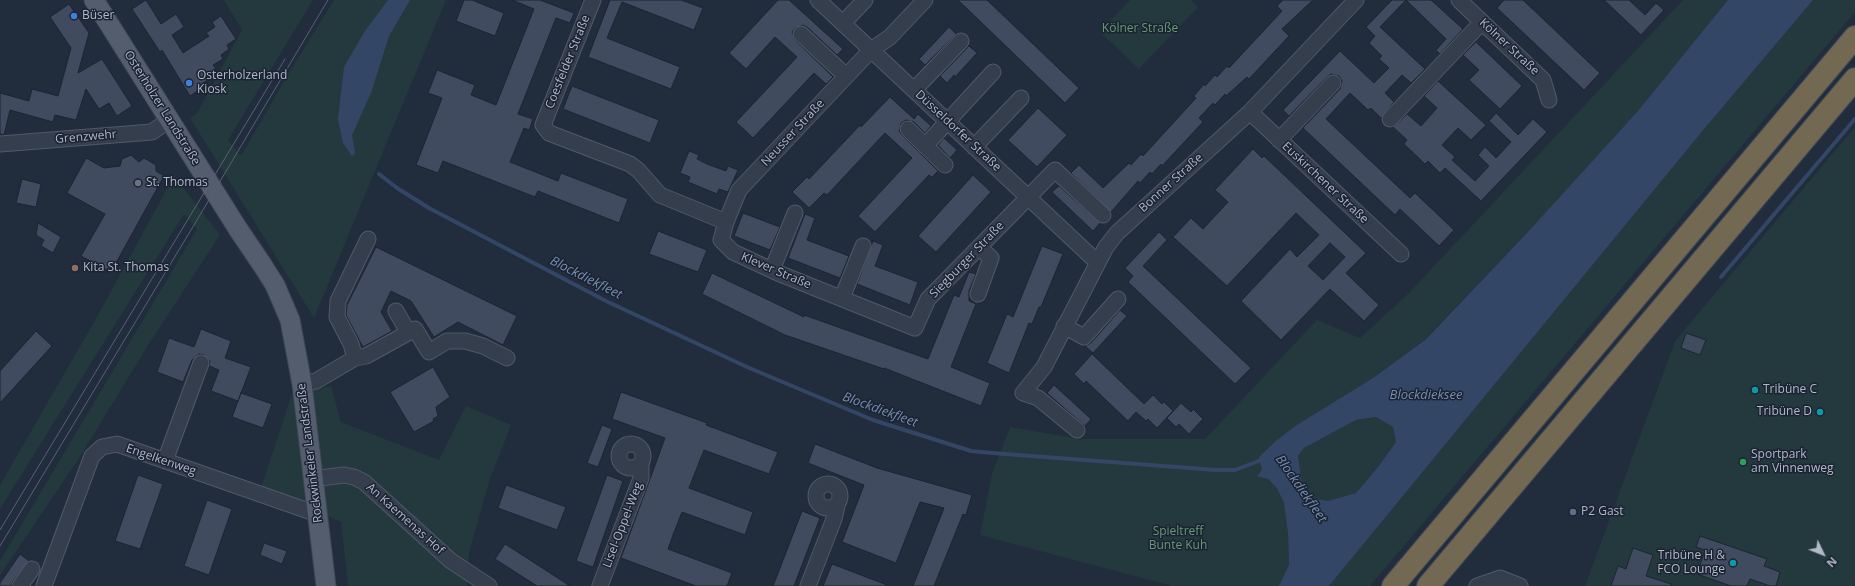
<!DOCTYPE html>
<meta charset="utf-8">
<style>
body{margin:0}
#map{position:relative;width:1855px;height:586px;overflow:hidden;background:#212c3d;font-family:"Open Sans",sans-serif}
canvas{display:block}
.north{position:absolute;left:1803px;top:534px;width:40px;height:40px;-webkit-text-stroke:3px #1b2332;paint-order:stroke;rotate:133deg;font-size:11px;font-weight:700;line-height:16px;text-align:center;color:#b1b9c8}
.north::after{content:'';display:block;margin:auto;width:14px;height:18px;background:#b1b9c8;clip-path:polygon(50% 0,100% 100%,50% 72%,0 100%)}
</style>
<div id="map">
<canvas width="1855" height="586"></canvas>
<div class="north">N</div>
</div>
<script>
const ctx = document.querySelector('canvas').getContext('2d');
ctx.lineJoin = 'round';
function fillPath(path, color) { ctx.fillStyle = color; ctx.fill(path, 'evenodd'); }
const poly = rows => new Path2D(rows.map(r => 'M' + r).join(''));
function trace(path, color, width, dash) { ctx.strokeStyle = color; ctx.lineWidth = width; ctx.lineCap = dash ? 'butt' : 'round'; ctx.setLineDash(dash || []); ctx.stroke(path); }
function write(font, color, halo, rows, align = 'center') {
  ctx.font = font + ' "Open Sans",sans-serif'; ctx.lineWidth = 3; ctx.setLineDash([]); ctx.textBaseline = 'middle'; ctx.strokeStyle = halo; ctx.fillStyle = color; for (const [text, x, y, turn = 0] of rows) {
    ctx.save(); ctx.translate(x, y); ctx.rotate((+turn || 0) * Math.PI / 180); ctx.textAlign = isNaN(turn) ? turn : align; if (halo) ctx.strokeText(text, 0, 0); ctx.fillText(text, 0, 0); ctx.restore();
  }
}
fillPath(poly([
 [224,0,313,0,228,140,241,156,287,76,334,0,446,0,314,318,190,118,197,113,242,30],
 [1130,0,1191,0,1198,7,1139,69,1100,32],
 [1683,0,1728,0,1637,112,1526,234,1425,339,1373,378,1343,397,1268,479,1278,488,1284,502,1288,534,1289,566,1279,586,1172,586,980,535,992,474,1010,427,1080,439,1205,439,1317,320,1360,338,1408,294],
 [1813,0,1855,0,1855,12,1370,586,1329,586,1700,134],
 [1855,127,1855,582,1854,586,1585,586,1675,341],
 [174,176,220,235,147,347,78,460,0,575,0,561,197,229,184,214,0,509,0,485,98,315],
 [331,386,341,422,439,460,466,406,511,425,489,482,469,553,467,586,348,586,341,522,261,488,292,394],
 [1376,417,1393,427,1396,442,1378,467,1356,493,1328,501,1311,498,1302,484,1298,456,1304,448,1356,420]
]), '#23393e');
fillPath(poly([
 [388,0,410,0,389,36,371,93,352,135,355,153,352,156,343,143,338,119,344,67,365,31],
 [1728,0,1813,0,1700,134,1329,586,1279,586,1289,565,1288,534,1284,503,1277,488,1268,479,1257,476,1262,470,1259,457,1277,440,1297,425,1373,378,1426,339,1526,234,1637,112],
 [1376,417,1393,427,1396,442,1378,467,1356,493,1328,501,1311,498,1302,484,1298,456,1304,448,1356,420]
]), '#344665');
trace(poly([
 [379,174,397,188,429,208,606,301,747,367,873,420,971,451,992,453,1216,470,1235,470,1264,459],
 [1721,277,1855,119]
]), '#344665', 4);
const building = poly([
 [146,0,161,24,176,14,184,27,172,35,183,53,209,36,206,33,215,27,212,22,221,16,236,39,227,45,229,49,221,55,223,59,213,65,216,69,206,75,209,79,198,87,200,89,190,96,162,50,160,52,132,9,146,0],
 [464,0,472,0,504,13,495,36,456,21,464,0],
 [512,0,540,0,574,13,570,23,556,18,518,114,533,119,529,130,524,128,510,162,558,181,561,173,628,199,619,223,538,191,535,197,443,161,438,173,416,165,442,98,428,93,437,70,475,85,471,95,496,105,534,9,512,0],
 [610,0,681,0,703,8,694,30,622,2,607,38,680,67,671,89,588,57,610,0],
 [778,0,789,0,843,49,837,55,807,27,803,25,795,28,792,32,795,40,833,77,826,84,814,73,753,138,736,122,797,57,775,37,746,69,729,53,778,0],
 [958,0,987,0,1079,88,1065,103,958,0],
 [1283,0,1313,0,1282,29,1289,36,1249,79,1247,77,1226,96,1225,94,1215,105,1213,103,1199,118,1203,122,1189,137,1162,166,1161,164,1152,174,1150,172,1140,183,1138,181,1111,212,1071,173,1079,165,1103,188,1129,163,1131,165,1141,154,1143,156,1196,98,1194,96,1204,84,1205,86,1215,75,1217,77,1227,66,1229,68,1282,11,1277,6,1283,0],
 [1392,0,1431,0,1463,29,1440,54,1436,50,1446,39,1406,0,1380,27,1425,69,1411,83,1402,75,1385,93,1394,102,1381,118,1371,108,1368,110,1350,93,1326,119,1410,198,1415,193,1454,230,1439,246,1400,209,1395,215,1303,128,1340,89,1342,81,1339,76,1331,74,1327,77,1289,116,1283,110,1340,51,1374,83,1389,68,1379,59,1382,56,1369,43,1375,36,1366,27,1392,0],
 [1504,0,1523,0,1600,73,1584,90,1497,8,1504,0],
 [1604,0,1629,0,1645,15,1656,3,1664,10,1641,35,1604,0],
 [69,4,89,33,78,73,102,59,132,106,117,116,109,103,99,109,86,89,76,120,55,115,53,122,10,110,4,135,0,134,0,93,29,101,32,89,58,96,71,48,50,17,69,4],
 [949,27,956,34,925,65,919,59,949,27],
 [1476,42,1522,86,1500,109,1469,80,1479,70,1463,55,1476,42],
 [969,46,977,53,955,77,954,75,947,83,940,76,969,46],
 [1438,81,1486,125,1471,140,1458,128,1442,145,1455,157,1452,160,1475,181,1489,166,1478,155,1485,147,1496,158,1511,142,1489,121,1496,113,1518,135,1533,119,1547,132,1481,201,1445,168,1440,173,1428,161,1425,164,1404,144,1407,140,1393,127,1407,114,1421,126,1437,108,1424,96,1438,81],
 [572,86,659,120,650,143,563,109,572,86],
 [890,97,914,119,918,114,931,126,925,133,914,122,906,120,901,123,899,131,902,135,938,171,932,177,929,175,875,232,858,216,912,158,885,133,827,195,824,193,809,208,792,192,807,177,809,179,860,125,861,127,890,97],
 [1038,108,1067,135,1037,167,1008,140,1038,108],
 [944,138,957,150,950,158,938,145,944,138],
 [1253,149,1262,158,1264,156,1366,253,1346,273,1379,305,1364,321,1330,289,1281,340,1241,301,1290,249,1297,257,1319,235,1296,213,1227,286,1173,237,1191,218,1203,229,1228,202,1215,190,1253,149],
 [1330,243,1345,257,1323,280,1308,266,1330,243],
 [689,151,699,155,697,159,707,164,726,171,728,166,738,170,728,192,719,189,717,194,688,182,690,177,680,173,689,151],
 [131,155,139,162,144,158,156,165,156,171,164,176,111,272,81,256,105,214,67,193,86,158,104,168,120,166,122,159,131,155],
 [973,175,991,192,936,252,918,236,973,175],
 [22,179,41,184,36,207,16,203,22,179],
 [1059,186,1100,223,1093,231,1052,192,1059,186],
 [743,213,780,227,770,250,734,236,743,213],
 [805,214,815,218,807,240,849,256,840,278,788,258,805,214],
 [38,223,61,237,53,253,41,246,44,240,36,235,38,223],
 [658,231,707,250,698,272,649,254,658,231],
 [1159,232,1167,240,1143,266,1251,368,1235,384,1128,282,1133,276,1125,268,1159,232],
 [873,241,883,245,875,266,918,282,910,305,857,284,873,241],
 [1042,246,1063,254,1041,307,1039,307,1032,324,1029,323,1009,373,987,363,1007,314,1013,317,1042,246],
 [376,247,517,316,503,345,458,322,434,337,411,301,391,291,381,312,392,331,363,347,346,315,347,305,376,247],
 [969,272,976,274,969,291,969,301,976,304,951,367,990,383,981,406,884,368,884,369,785,335,702,294,712,273,804,317,804,315,928,359,954,295,959,297,969,272],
 [1120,310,1127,316,1093,353,1085,346,1091,343,1120,310],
 [201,329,231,341,225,358,251,367,238,401,211,391,219,370,209,366,210,361,204,355,199,354,192,360,183,382,157,372,169,338,194,347,201,329],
 [36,331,52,346,0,403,0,371,36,331],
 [1686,333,1706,340,1700,355,1681,348,1686,333],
 [1092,354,1144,404,1153,395,1162,404,1164,402,1173,411,1157,428,1148,419,1146,421,1136,412,1128,421,1086,381,1084,384,1074,374,1092,354],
 [433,367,450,397,436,407,438,416,433,419,434,421,414,432,390,392,433,367],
 [1054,385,1091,419,1085,426,1047,393,1054,385],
 [621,392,707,423,706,425,778,452,769,474,704,450,689,488,753,512,745,535,682,512,673,535,668,549,732,573,727,586,696,586,621,558,665,438,612,419,621,392],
 [241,393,272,404,263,428,232,417,241,393],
 [1181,403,1191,412,1193,409,1203,419,1189,434,1179,424,1176,427,1167,418,1181,403],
 [602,425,612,429,598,467,587,463,602,425],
 [815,444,877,468,972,495,966,515,963,514,934,586,913,586,944,508,920,502,896,563,842,542,864,485,808,463,815,444],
 [138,475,163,484,140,549,115,541,138,475],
 [607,475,623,481,593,567,576,561,607,475],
 [506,485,566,507,557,530,498,508,506,485],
 [207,500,232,509,209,575,184,566,207,500],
 [802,511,820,518,794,586,773,586,802,511],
 [1700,536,1767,559,1764,566,1780,572,1776,586,1770,586,1750,579,1747,586,1731,586,1697,574,1705,550,1696,547,1700,536],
 [264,543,287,551,282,564,260,555,264,543],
 [505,544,530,560,570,586,537,586,495,559,505,544],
 [1633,548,1653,555,1646,576,1671,584,1671,586,1611,586,1618,566,1626,569,1633,548],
 [20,554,29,561,13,581,11,586,0,586,0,583,20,554],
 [832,564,887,585,887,586,823,586,832,564]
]);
fillPath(building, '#404b5f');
trace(building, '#1d2534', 1);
const minor = poly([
 [593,0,543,125,549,133,630,164,638,170,660,195,726,222,721,240,733,252,778,273,915,328,928,299,1055,170,1103,215],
 [818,0,1097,262],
 [1459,0,1543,80,1549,100],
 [843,23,865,0],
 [801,34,846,76],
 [914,90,961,41],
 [1250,112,1401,254],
 [1390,119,1482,22],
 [908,129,945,165],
 [1279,140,1333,83],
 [0,144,152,132,169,120],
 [925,146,993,72],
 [974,147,1021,98],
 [726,222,739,190,871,50,890,37,925,0],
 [772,270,795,213],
 [978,294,991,258,979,247],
 [842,298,863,246],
 [396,311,408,332],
 [1064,326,1084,337,1118,299],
 [355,358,351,344,337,317,338,301,368,239],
 [302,384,316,381,355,358,366,356,415,329,429,352,447,341,465,341,483,346,507,358],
 [1077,430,1038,398,1023,393,1044,367,1106,247,1117,233,1250,112,1356,0],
 '619 456a12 12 0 1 1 24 0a12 12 0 1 1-24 0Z',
 [165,461,201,363],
 [312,479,344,475,354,477,364,482,451,561,489,586],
 '816 496a12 12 0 1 1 24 0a12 12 0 1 1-24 0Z',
 [20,586,32,569],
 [44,586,92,456,102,447,117,444,317,514],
 [600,586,641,478,641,463],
 [808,586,834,519,837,506],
 [1477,586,1500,578,1520,586]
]);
const major = poly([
 [94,0,238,229,263,266,275,285,290,320,302,384,326,586]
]);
const highway = poly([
 [1393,586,1855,37],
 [1428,586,1855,79]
]);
trace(minor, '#515968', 17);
trace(major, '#3f4756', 21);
trace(highway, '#3e4655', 24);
trace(minor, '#353e4d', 15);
trace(major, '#535d6d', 19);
trace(highway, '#736852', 22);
trace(poly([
 [0,530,285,59],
 [0,546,194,225,328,0]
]), '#576174', 1);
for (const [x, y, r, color] of [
 [74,16,4,"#3f7fe0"],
 [189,83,4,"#3f7fe0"],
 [138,183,4,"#6b7280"],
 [75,268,4,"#8d6e63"],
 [1755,390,4,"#0f9aa8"],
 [1820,412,4,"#0f9aa8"],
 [1743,462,4,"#2e9e5b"],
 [1573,512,4,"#5c6f8a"],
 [1733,563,4,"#0f9aa8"]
]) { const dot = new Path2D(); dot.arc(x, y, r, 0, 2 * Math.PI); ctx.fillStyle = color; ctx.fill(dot); trace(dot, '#1b2332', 1.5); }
write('12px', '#b1b9c8', '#1b2332', [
 ["Büser",82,16],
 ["Osterholzerland",197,76],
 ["Kiosk",197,90],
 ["St. Thomas",146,183],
 ["Kita St. Thomas",83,268],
 ["Tribüne C",1763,390],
 ["Tribüne D",1812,412,"right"],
 ["Sportpark",1751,455],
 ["am Vinnenweg",1751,469],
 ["P2 Gast",1581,512],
 ["Tribüne H &",1725,556,"right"],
 ["FCO Lounge",1725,570,"right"]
], 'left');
write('12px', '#679b76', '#1b2332', [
 ["Kölner Straße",1140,29],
 ["Spieltreff",1178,532],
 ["Bunte Kuh",1178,546]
]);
write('12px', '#b1b9c8', '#1b2332', [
 ["Kölner Straße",1509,47,43],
 ["Coesfelder Straße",568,62,-68],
 ["Osterholzer Landstraße",162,108,58],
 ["Düsseldorfer Straße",958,131,43],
 ["Neusser Straße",793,133,-47],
 ["Grenzwehr",86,137,-5],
 ["Bonner Straße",1171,183,-42],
 ["Euskirchener Straße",1325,183,43],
 ["Siegburger Straße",967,260,-46],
 ["Klever Straße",776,271,23],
 ["Rockwinkeler Landstraße",310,453,-97],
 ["Engelkenweg",161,460,19],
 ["An Kaemenas Hof",405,519,42],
 ["Lisel-Oppel-Weg",623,525,-69]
]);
write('italic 13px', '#778db2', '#1b2332', [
 ["Blockdiekfleet",586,278,27],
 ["Blockdieksee",1426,395],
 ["Blockdiekfleet",880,410,20],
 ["Blockdiekfleet",1301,489,55]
]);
</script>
